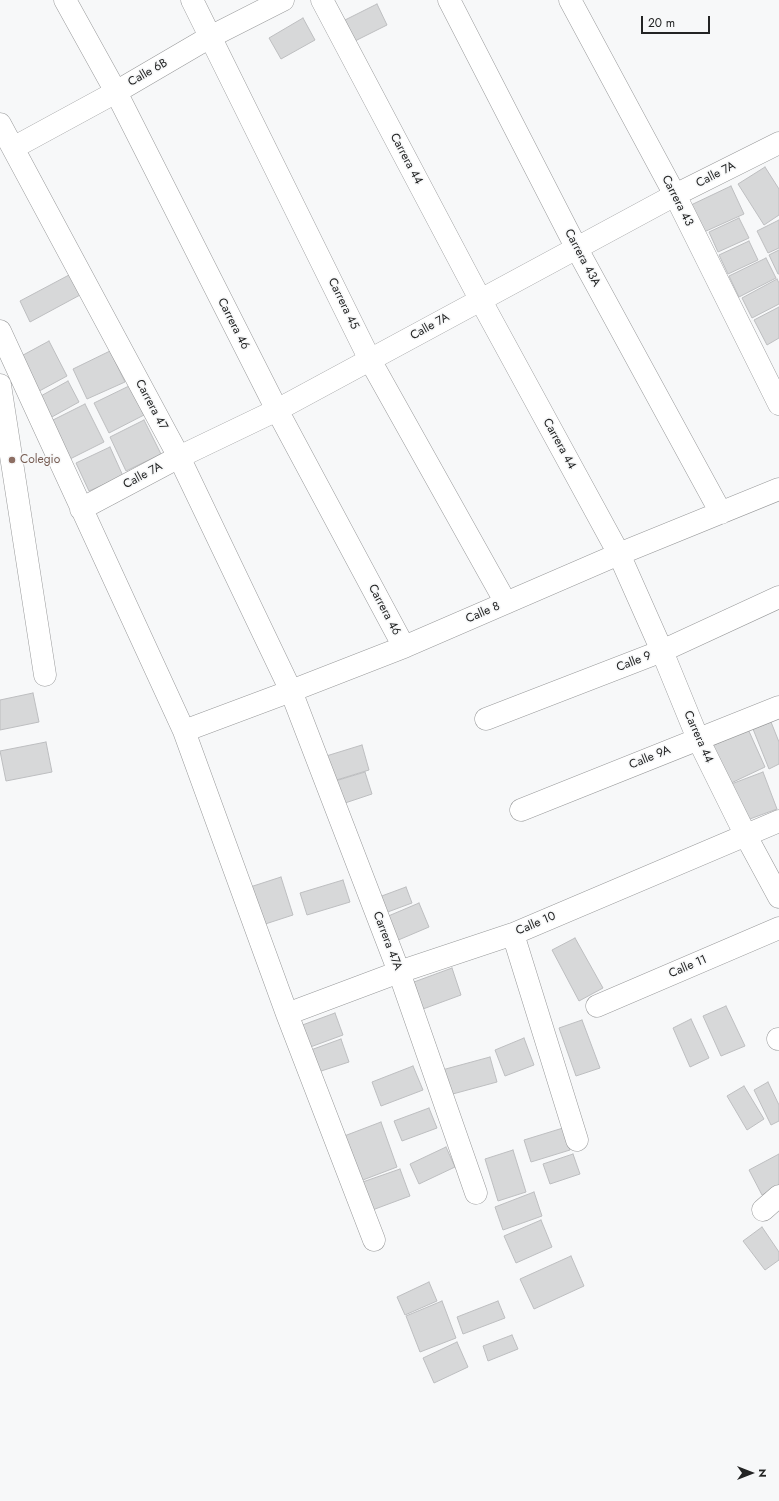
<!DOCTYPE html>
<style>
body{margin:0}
#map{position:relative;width:779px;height:1501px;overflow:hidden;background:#f7f8f9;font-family:Jost,sans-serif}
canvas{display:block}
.north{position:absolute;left:731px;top:1453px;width:40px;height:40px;-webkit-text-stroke:3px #f7f8f9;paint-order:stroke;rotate:90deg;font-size:11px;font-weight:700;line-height:16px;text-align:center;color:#232424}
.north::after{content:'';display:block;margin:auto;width:14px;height:18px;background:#232424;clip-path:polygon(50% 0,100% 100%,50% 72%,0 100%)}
.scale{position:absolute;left:641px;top:16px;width:69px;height:18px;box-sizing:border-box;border:2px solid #232424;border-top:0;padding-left:5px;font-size:12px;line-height:14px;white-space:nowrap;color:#232424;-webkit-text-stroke:3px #f7f8f9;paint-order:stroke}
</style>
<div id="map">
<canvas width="779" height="1501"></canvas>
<div class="north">N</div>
<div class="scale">20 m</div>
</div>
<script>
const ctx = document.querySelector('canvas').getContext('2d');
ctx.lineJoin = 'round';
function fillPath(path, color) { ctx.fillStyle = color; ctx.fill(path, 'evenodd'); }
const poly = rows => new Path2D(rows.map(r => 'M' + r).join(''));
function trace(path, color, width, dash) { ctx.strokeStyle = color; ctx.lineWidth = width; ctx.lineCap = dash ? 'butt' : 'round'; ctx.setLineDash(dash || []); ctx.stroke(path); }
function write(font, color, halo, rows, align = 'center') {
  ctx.font = font + ' Jost,sans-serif'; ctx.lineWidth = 3; ctx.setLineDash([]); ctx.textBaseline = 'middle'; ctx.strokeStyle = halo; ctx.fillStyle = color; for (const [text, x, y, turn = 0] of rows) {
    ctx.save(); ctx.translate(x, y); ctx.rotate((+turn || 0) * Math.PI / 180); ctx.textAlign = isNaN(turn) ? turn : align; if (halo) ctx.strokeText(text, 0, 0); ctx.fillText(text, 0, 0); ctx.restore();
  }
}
const building = poly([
 [377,4,387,25,355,41,345,20,377,4],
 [303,18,315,40,281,59,269,38,303,18],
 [765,167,779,189,779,215,764,225,738,184,765,167],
 [731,186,744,214,704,232,691,205,731,186],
 [739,218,749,238,718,252,709,232,739,218],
 [779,220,779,248,768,253,757,231,779,220],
 [749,241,758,260,728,274,719,255,749,241],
 [779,250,779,274,778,274,769,255,779,250],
 [766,258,776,278,739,297,729,276,766,258],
 [69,275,80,295,30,322,20,301,69,275],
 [777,279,779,283,779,304,752,318,742,298,777,279],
 [779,307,779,338,767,345,754,320,779,307],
 [49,341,67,376,32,395,14,360,49,341],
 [110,351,125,382,87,399,73,369,110,351],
 [68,381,79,402,50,418,39,397,68,381],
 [129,386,144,415,109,433,94,403,129,386],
 [85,404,104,442,70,459,51,421,85,404],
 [144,420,161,454,126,471,110,437,144,420],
 [110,447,123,476,89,491,76,463,110,447],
 [33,693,39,722,0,730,0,700,33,693],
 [771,722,779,742,779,764,769,769,753,729,771,722],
 [748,729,765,767,727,785,710,747,748,729],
 [46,742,52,772,6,781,0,751,46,742],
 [362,745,369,770,330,782,323,757,362,745],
 [365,772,372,794,339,805,332,782,365,772],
 [763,772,777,809,739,823,726,786,763,772],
 [281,877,293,915,256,927,244,889,281,877],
 [343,880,350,902,307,915,300,893,343,880],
 [406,887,412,903,385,913,379,897,406,887],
 [419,903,429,927,396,941,386,917,419,903],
 [575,938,603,988,579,1001,552,950,575,938],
 [452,968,461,995,423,1009,414,982,452,968],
 [726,1006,745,1046,721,1056,703,1016,726,1006],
 [335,1013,343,1035,305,1049,297,1027,335,1013],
 [691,1019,709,1058,690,1067,673,1028,691,1019],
 [582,1020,600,1068,576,1076,559,1028,582,1020],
 [524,1038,534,1065,505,1076,495,1050,524,1038],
 [341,1039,349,1062,315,1073,308,1051,341,1039],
 [490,1057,497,1082,449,1095,442,1070,490,1057],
 [413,1066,423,1090,381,1106,372,1082,413,1066],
 [768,1082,779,1105,779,1121,771,1125,754,1090,768,1082],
 [744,1086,764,1119,747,1130,727,1096,744,1086],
 [429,1108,437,1128,402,1141,394,1121,429,1108],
 [381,1122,397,1167,355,1183,339,1138,381,1122],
 [563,1128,570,1150,531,1162,524,1140,563,1128],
 [446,1147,455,1167,419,1184,410,1164,446,1147],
 [513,1150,526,1192,498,1201,485,1159,513,1150],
 [573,1154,580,1174,550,1184,543,1164,573,1154],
 [779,1154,779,1186,762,1195,749,1170,779,1154],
 [400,1169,410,1196,367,1212,357,1184,400,1169],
 [534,1192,542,1216,503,1230,495,1207,534,1192],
 [541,1220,552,1247,516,1263,504,1236,541,1220],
 [762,1227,779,1252,779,1260,765,1270,743,1241,762,1227],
 [571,1256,584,1286,534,1309,520,1279,571,1256],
 [429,1282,437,1301,405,1315,397,1297,429,1282],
 [442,1301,456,1338,420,1352,406,1316,442,1301],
 [498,1301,505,1318,463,1334,457,1317,498,1301],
 [512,1335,518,1349,488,1361,483,1346,512,1335],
 [457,1342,468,1367,434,1383,423,1358,457,1342]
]);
fillPath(building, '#d7d8d9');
trace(building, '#bdbec0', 1);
const minor = poly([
 [65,0,116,92,277,410,404,647],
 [192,0,370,360,506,603],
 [322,0,480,299,619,554,662,651,698,739,746,836,779,897],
 [449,0,577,249,721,513],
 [570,0,675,195,779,404],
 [0,124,179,457,291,691,399,972,476,1193],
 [13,148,116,92,210,37,283,0],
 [0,331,184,731,287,1014,374,1240],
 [0,385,45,675],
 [81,509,179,457,277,410,675,195,779,143],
 [486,719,662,651,779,597],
 [184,731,291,691,404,647,619,554,779,489],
 [521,810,779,707],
 [513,934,577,1140],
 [597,1006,779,928],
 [287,1014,399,972,513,934,779,821],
 [778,1039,779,1039],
 [763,1210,779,1196]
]);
trace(minor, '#98999a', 23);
trace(minor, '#fff', 22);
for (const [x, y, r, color] of [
 [12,460,4,"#8d6e63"]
]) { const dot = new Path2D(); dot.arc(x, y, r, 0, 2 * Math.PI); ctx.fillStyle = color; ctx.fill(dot); trace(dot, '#f7f8f9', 1.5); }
write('12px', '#232424', '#f7f8f9', [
 ["Calle 6B",148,73,-30],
 ["Carrera 44",406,159,62],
 ["Calle 7A",716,175,-27],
 ["Carrera 43",677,201,63],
 ["Carrera 43A",582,258,62],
 ["Carrera 45",343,304,64],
 ["Carrera 46",233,324,63],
 ["Calle 7A",430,327,-29],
 ["Carrera 47",151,405,62],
 ["Carrera 44",559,444,61],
 ["Calle 7A",143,476,-28],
 ["Carrera 46",384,610,62],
 ["Calle 8",483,613,-23],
 ["Calle 9",634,662,-21],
 ["Carrera 44",698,737,66],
 ["Calle 9A",650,758,-22],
 ["Calle 10",536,924,-23],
 ["Carrera 47A",387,941,69],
 ["Calle 11",688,967,-23]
]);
write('12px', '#785e54', '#f7f8f9', [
 ["Colegio",20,460]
], 'left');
</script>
